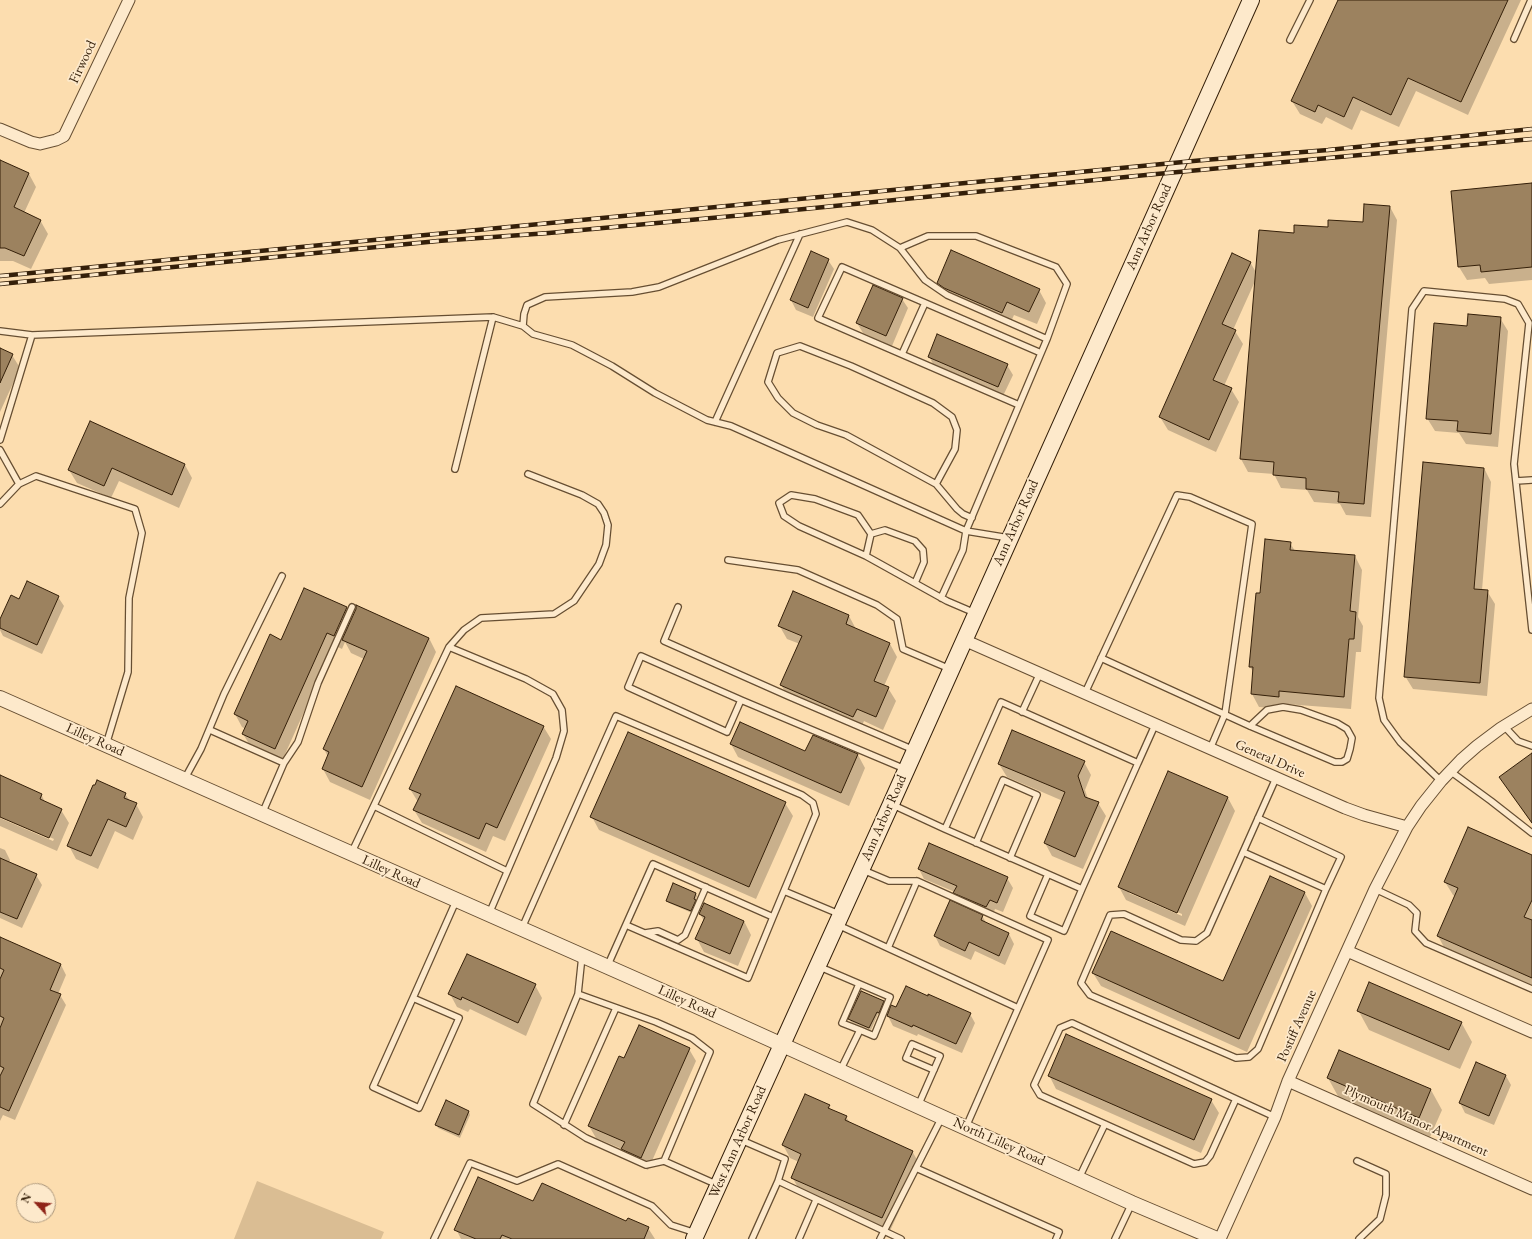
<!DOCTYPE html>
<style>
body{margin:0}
#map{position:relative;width:1532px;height:1239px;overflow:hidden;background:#fcddaf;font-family:"EB Garamond",serif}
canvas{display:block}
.north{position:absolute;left:16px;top:1183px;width:40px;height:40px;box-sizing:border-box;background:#fde9cb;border:1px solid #ad987d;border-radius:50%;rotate:296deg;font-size:11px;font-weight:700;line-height:16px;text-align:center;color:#341f09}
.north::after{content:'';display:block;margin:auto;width:14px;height:18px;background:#8f2418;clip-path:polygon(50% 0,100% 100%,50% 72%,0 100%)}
</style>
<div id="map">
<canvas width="1532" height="1239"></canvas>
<div class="north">N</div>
</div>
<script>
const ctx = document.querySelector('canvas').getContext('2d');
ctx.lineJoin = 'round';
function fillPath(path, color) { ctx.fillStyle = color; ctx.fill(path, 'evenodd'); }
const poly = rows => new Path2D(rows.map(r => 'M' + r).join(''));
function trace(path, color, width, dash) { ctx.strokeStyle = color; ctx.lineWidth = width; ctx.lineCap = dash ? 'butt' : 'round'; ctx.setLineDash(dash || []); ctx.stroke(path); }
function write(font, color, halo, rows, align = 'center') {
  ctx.font = font + ' "EB Garamond",serif'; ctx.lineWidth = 3.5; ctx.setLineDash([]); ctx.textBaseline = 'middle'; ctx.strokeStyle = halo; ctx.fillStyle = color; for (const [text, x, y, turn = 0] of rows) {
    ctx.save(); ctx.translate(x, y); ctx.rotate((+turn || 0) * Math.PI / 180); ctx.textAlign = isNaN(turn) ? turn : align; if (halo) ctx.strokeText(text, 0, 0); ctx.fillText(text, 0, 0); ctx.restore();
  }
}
fillPath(poly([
 [257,1181,384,1232,381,1239,234,1239]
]), '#dabd93');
fillPath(poly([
 [1339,0,1521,0,1468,115,1416,91,1399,127,1361,110,1352,130,1326,117,1322,124,1300,114,1292,101],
 [0,161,29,174,36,187,24,213,40,220,48,234,31,269,13,261,0,261],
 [1532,184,1532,280,1489,284,1485,278,1467,280,1459,267],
 [1390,207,1397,220,1371,517,1346,515,1340,504,1314,502,1307,490,1281,488,1274,474,1248,472,1241,459,1256,279,1233,330,1235,331,1243,344,1224,386,1231,389,1239,402,1216,452,1168,430,1160,417,1250,262,1257,274,1295,234,1364,223],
 [811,252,828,260,834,269,813,317,796,310,791,300],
 [938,283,1039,290,1046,303,1037,324,1014,315,1009,326,952,301,946,296],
 [902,299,908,308,892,346,863,333,857,323],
 [1500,318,1508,331,1498,447,1466,444,1459,433,1435,431,1427,418,1468,327],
 [0,349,12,355,20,368,0,412],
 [929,356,1007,365,1013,375,1003,396,934,366],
 [90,422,185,465,192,478,179,508,119,481,111,498,77,483,69,470],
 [1484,468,1491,482,1482,590,1487,591,1495,604,1487,696,1413,689,1405,676],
 [1290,543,1295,551,1355,556,1362,570,1358,617,1363,626,1361,652,1356,652,1351,709,1286,704,1286,709,1259,707,1252,694,1254,673,1250,667,1261,595],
 [58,597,64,606,42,654,3,636,0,630,0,622,20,600],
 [347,608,353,618,429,638,436,652,370,800,330,782,323,769,328,757,324,749,364,659,351,653,345,642,342,649,334,645,282,761,251,747,243,734,246,729,242,727,235,714,281,641],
 [849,616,856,629,890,644,897,657,884,686,888,688,896,701,883,730,864,721,860,730,789,698,781,685,800,644,787,639,779,625],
 [543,726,551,739,505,841,493,836,486,852,422,823,414,810,418,802,410,789],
 [813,736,858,755,865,768,849,806,738,757,731,744,806,752],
 [1532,754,1532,824,1500,777],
 [1084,762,1091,775,1085,790,1088,799,1098,803,1106,816,1083,869,1052,856,1045,843,1063,801,1007,777,999,764],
 [1169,773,1228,798,1235,811,1185,926,1126,900,1119,887],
 [1129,891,1182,914,1182,916,1129,893],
 [0,776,41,794,46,804,61,810,69,823,57,851,0,826,0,818,53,841,54,839,0,816],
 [125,794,130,801,136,804,143,817,133,840,115,831,98,869,76,859,69,846],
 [785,803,793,816,756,899,599,830,592,817],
 [0,848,5,850,10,860,9,863,36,875,42,885,22,928,0,918],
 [1532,856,1532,987,1445,949,1438,936,1455,896,1453,895,1445,882],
 [919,869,1007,878,1013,888,1003,912,995,909,992,917,960,902,955,892,924,879],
 [696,893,697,896,695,901,697,903,692,913,669,903,667,901],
 [1305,893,1312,906,1247,1052,1101,986,1093,973,1224,982],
 [700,914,744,921,751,935,738,966,704,952,697,939,704,921],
 [982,916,987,924,1009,934,1014,944,1005,965,975,951,971,960,940,946,935,936],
 [0,938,61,965,66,975,58,994,60,995,66,1005,15,1120,3,1115,0,1121],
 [535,985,542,998,526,1036,470,1009,468,1012,457,1007,450,994],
 [883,1002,885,1005,880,1015,878,1014,871,1030,851,1022,849,1019],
 [1358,1010,1461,1022,1472,1042,1460,1069,1369,1030],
 [970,1014,975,1023,962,1053,918,1034,917,1036,893,1026,888,1016],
 [689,1049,696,1061,648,1170,629,1161,622,1149,596,1138,589,1126,625,1059],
 [1340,1051,1431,1090,1442,1110,1430,1137,1339,1098,1328,1078],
 [1049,1075,1211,1100,1219,1113,1201,1153,1056,1089],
 [1506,1076,1511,1085,1494,1125,1465,1113,1460,1103],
 [447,1102,469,1112,470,1115,460,1138,438,1128,437,1125],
 [829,1106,831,1110,846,1117,851,1124,912,1151,920,1165,890,1231,800,1191,792,1177,799,1162,790,1158,783,1145],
 [534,1203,627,1222,648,1228,655,1239,461,1239,456,1229]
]), '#0003');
const building = poly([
 [1338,0,1508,0,1461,102,1408,78,1391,115,1353,97,1344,117,1318,105,1315,112,1291,101,1338,0],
 [0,160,29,173,14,207,41,220,24,256,5,248,0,248,0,160],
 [1532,183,1532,267,1481,272,1480,265,1458,267,1451,191,1532,183],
 [1364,204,1390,206,1364,504,1338,502,1339,492,1306,489,1306,478,1273,475,1274,462,1240,459,1259,230,1294,233,1294,225,1328,227,1328,220,1363,222,1364,204],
 [951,250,1040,289,1029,312,1007,302,1002,313,944,288,937,283,951,250],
 [811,251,829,259,808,308,790,300,811,251],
 [1232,253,1251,262,1222,324,1236,330,1213,380,1232,388,1209,440,1159,417,1232,253],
 [873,285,903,298,886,336,856,323,873,285],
 [1468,314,1501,317,1491,434,1457,431,1458,421,1426,419,1434,323,1467,326,1468,314],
 [937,334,1008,364,998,387,928,357,937,334],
 [0,348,13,354,0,383,0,348],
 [90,421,185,464,172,495,112,468,104,486,68,470,90,421],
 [1423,462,1484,468,1474,589,1488,590,1480,683,1404,677,1423,462],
 [1265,539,1291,542,1290,550,1355,555,1350,611,1356,612,1354,639,1349,639,1344,697,1279,691,1279,697,1251,694,1253,667,1249,667,1256,593,1260,593,1265,539],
 [27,581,59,596,37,645,0,628,0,619,11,595,19,599,27,581],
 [304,588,347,607,334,636,327,633,275,749,242,734,248,721,234,714,270,634,281,640,304,588],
 [793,591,849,615,846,624,890,643,874,681,889,687,876,717,857,709,853,717,780,685,802,636,778,626,793,591],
 [356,605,429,638,362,787,322,769,329,752,323,749,367,651,342,640,356,609,356,605],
 [456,686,544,726,497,828,486,823,479,839,413,810,421,794,409,789,456,686],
 [740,722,805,751,813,735,858,754,841,793,730,744,740,722],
 [1012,730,1085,761,1078,776,1085,797,1099,802,1075,857,1044,843,1065,792,998,764,1012,730],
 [628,732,786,802,749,887,590,817,628,732],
 [1532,753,1532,823,1499,777,1532,753],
 [1168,771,1228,797,1177,913,1118,887,1168,771],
 [0,775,42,794,40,799,62,809,49,838,0,817,0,775],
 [97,780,126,793,124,798,137,803,126,827,108,819,91,856,67,846,93,785,95,785,97,780],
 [1468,827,1532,855,1532,900,1524,917,1532,920,1532,978,1437,936,1458,888,1444,882,1468,827],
 [929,843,1008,877,997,903,990,900,986,907,953,893,957,886,918,869,929,843],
 [0,858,37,874,17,919,0,912,0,858],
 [1270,876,1305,892,1239,1039,1092,973,1111,931,1223,981,1270,876],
 [673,883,696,893,694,899,696,900,691,911,666,901,673,883],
 [950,900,983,915,981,920,1009,933,999,956,969,942,965,951,934,936,950,900],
 [704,903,744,921,730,954,695,939,705,917,699,914,704,903],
 [0,937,61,964,50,990,61,994,9,1111,0,1107,0,1076,4,1068,0,1066,0,1028,4,1018,0,1016,0,979,4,970,0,968,0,937],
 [467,954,536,984,518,1023,462,997,461,1000,448,994,467,954],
 [1369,982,1462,1022,1449,1050,1357,1011,1369,982],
 [906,986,928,996,928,994,971,1013,956,1044,913,1025,912,1027,887,1016,891,1005,896,1007,906,986],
 [861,991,884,1001,879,1013,877,1012,869,1028,848,1019,861,991],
 [639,1025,690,1048,641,1158,621,1149,625,1142,588,1126,619,1056,624,1058,639,1025],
 [1066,1034,1212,1099,1194,1140,1048,1076,1066,1034],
 [1339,1050,1431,1089,1419,1118,1327,1078,1339,1050],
 [1476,1062,1506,1075,1489,1116,1459,1103,1476,1062],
 [805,1094,830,1105,828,1108,847,1116,845,1120,913,1151,882,1218,791,1178,801,1154,782,1145,805,1094],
 [446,1100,469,1111,459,1135,435,1125,446,1100],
 [478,1177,533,1201,542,1183,626,1221,628,1218,649,1227,644,1239,512,1239,502,1235,500,1239,476,1239,454,1230,478,1177]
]);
fillPath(building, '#9c825f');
trace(building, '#341f09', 1);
const service = poly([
 [1514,39,1531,0],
 [1290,40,1310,0],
 [900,248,928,236,976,236,1056,267,1067,284,1047,339,966,531,963,550,941,598],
 [493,317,523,326,533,334,572,345,612,366,655,393,707,420,731,426,966,531,1009,538],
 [523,326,524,314,527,305,545,297,632,292,659,287,778,240,847,222,872,230,900,248,925,280,947,295,1047,339],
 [0,331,32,335],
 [902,354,925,303],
 [1019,405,818,318,842,267,1041,353],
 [715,422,800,234],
 [0,440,32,335,493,317,455,469],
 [0,450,19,484],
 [1516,481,1532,480],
 [936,484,955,449,957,430,952,417,933,403,851,366,800,346,777,353,768,382,778,398,793,413,817,425,846,435,936,484,957,509,963,514,972,518],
 [0,504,19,484,36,476,135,509,142,533,129,598,128,672,106,745],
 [871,534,885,530,915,541,923,550,924,562,915,583],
 [866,556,871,534,858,515,815,499,791,495,779,503,784,516,799,526,866,556,947,601,975,613],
 [728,560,798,570,877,605,897,619,903,649,950,669],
 [678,607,664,641,788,696,914,750],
 [449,647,526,679,553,694,562,710,564,731,556,758,489,914],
 [1101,658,1250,726,1335,762,1342,762,1347,759,1350,749,1352,738,1347,729,1337,723,1301,710,1283,707,1267,710,1250,726],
 [1085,693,1177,495,1190,497,1252,524,1225,714,1210,749],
 [741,700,641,656,628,687,727,732,741,700,905,769],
 [1022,712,1040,673],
 [1504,726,1518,741,1532,746],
 [210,730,284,763],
 [1450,771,1491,801,1532,833],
 [184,780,201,749,224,694,282,576],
 [1441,781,1400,742,1384,720,1379,698,1412,309,1424,291,1505,299,1518,304,1529,323,1514,464,1532,630],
 [893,805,945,829,1001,702,1138,763,1155,725],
 [374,806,507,871],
 [262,814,284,763,298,742,318,683,352,607],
 [1258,818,1341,857,1326,889],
 [945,829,1082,889,1138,763],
 [976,843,1003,780,1037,795,1010,858],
 [1243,852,1326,889,1258,1049,1249,1057,1236,1058,1090,995,1081,983,1110,915,1124,914,1181,940,1196,941,1207,933,1276,778],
 [351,854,449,647,464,630,481,618,554,614,574,601,599,564,606,545,608,525,604,513,598,504,582,495,528,474],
 [863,870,889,881,917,881,1048,940,966,1127],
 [1048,874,1030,916,1064,931,1082,889],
 [1375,889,1409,905,1417,913,1415,931,1426,943,1532,989],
 [784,891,839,914],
 [838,925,1018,1008],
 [522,928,616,716,802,795,813,803,816,814,773,917],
 [645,933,658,931,678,940,685,935,706,887],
 [888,948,917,881],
 [582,956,578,994,656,1022,692,1038,710,1052,664,1161,718,1185],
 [607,967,653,864,773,917,748,978,626,925],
 [820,967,890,997,874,1036,860,1030,840,1071],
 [859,984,842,1023,860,1030],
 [578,994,533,1104,586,1138,646,1165,664,1161],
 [413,998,459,1018,419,1108,373,1087,413,998,456,901],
 [1236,1099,1072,1023,1060,1028,1034,1085,1040,1095,1194,1164,1205,1162,1210,1156,1236,1099,1275,1117],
 [918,1106,940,1056,912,1044,906,1058,934,1070],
 [564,1125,616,1008],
 [741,1140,785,1159,778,1181],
 [1357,1161,1386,1174,1386,1195,1380,1219,1359,1239],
 [916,1168,1059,1232,1056,1239],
 [1079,1178,1105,1124],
 [434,1239,470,1163,517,1181,558,1164,652,1206,671,1225,696,1233],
 [752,1239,778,1181,901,1239],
 [799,1239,816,1200],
 [880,1239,942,1117],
 [1115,1239,1132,1203]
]);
const minor = poly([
 [0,129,31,142,40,144,56,140,64,136,129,0],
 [964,640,1345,808,1364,815,1407,827],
 [1347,951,1532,1032],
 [1288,1081,1532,1189],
 [1220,1239,1275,1117,1288,1081,1375,889,1407,827,1421,806,1441,781,1461,760,1477,746,1501,728,1532,709]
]);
const tertiary = poly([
 [0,698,694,1005,1132,1203,1217,1239]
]);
const secondary = poly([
 [694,1239,891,804,1251,0]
]);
trace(service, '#664e32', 8);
trace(minor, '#664e32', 13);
trace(tertiary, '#664e32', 16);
trace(secondary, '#341f09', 18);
trace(service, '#fde9cb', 5.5);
trace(minor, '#fde9cb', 11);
trace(tertiary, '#fde9cb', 14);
trace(secondary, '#fde9cb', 16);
const rail = poly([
 [0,276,1204,160,1328,150,1532,129],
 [0,284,438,241,549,233,744,215,1146,175,1532,139]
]);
trace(rail, '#341f09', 4.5);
trace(rail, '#fde9cb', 3, [9]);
write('14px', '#341f09', '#fde9cb', [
 ["Firwood",83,62,-65],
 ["Ann Arbor Road",1149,227,-66],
 ["Ann Arbor Road",1016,523,-66],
 ["Lilley Road",95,740,24],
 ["General Drive",1270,759,24],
 ["Ann Arbor Road",884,818,-66],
 ["Lilley Road",391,872,24],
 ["Lilley Road",687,1002,24],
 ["Postiff Avenue",1297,1026,-66],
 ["Plymouth Manor Apartment",1416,1121,24],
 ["West Ann Arbor Road",738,1142,-66],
 ["North Lilley Road",999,1142,24]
]);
</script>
